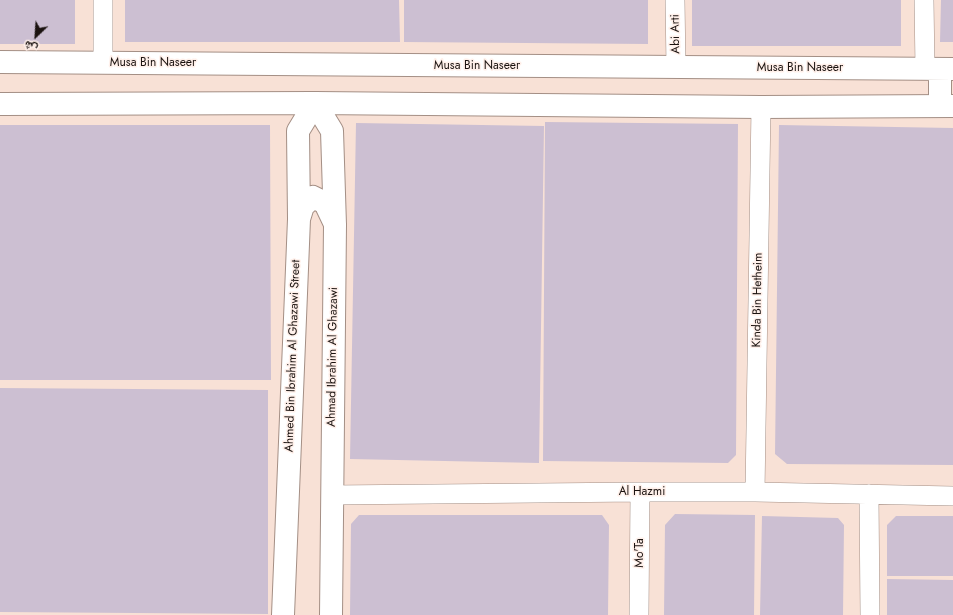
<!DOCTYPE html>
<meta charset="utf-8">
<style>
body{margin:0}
#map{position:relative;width:953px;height:615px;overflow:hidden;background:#f8e1d6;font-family:Jost,Vazirmatn,sans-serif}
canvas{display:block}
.north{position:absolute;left:16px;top:16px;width:40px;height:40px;-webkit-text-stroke:3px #fff0ea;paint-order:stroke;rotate:205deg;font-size:11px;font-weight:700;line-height:16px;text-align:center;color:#1b1310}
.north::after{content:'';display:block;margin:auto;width:14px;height:18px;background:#1b1310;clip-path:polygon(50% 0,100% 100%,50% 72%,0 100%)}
</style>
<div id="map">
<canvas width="953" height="615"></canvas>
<div class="north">ش</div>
</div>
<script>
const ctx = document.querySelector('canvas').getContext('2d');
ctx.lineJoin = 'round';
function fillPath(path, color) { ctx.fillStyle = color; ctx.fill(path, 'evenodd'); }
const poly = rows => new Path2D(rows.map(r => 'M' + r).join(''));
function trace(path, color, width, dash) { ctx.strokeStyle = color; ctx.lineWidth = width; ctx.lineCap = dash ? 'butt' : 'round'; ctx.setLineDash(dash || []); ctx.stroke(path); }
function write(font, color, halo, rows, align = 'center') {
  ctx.font = font + ' Jost,sans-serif'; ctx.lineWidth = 3; ctx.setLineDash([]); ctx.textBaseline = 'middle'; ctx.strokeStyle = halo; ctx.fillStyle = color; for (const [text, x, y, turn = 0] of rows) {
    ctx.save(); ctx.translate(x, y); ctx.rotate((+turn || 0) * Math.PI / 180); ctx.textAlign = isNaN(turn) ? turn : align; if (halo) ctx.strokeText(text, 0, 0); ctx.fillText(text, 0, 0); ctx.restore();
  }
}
fillPath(poly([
 [0,0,75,0,75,44,0,44],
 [125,0,399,0,400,42,125,42],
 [404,0,648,0,648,44,404,42],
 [692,0,901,0,901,46,692,46],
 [941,0,953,0,953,42,940,42],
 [545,122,738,124,736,455,728,463,543,461],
 [356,123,544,126,539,463,350,459],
 [0,125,270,125,271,380,0,380],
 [779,125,953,128,953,465,787,464,775,454],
 [0,388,268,390,268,614,0,612],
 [675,514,755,515,754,615,664,615,665,525],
 [359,515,602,515,609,525,608,615,350,615,351,524],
 [762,516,838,518,844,525,843,615,760,615],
 [896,516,953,516,953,576,887,576,887,525],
 [887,579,953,580,953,615,887,615]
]), '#ccbfd2');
const minor = poly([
 [103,0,103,63],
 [675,0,676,67],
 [924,0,925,69],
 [755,492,761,107],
 [869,494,870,615],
 [332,495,640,492,755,492,953,496],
 [639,615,640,492]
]);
const tertiary = poly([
 [0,62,953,69],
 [0,104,315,103,761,107,953,106],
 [940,106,940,69],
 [299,219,303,206,313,197,325,203,335,224],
 [283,615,299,219,298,131,315,103,332,131,335,225,331,615]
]);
trace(minor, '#a48f85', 20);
trace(tertiary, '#a48f85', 24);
trace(minor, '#fff', 19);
trace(tertiary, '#fff', 22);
write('12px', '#1b1310', '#fff0ea', [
 ["Abi Arti",676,34,-91],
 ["Musa Bin Naseer",153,63],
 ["Musa Bin Naseer",477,66],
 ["Musa Bin Naseer",800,68],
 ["Kinda Bin Hetheim",758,300,-89],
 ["Ahmed Bin Ibrahim Al Ghazawi Street",293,356,-88],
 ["Ahmad Ibrahim Al Ghazawi",333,357,-89],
 ["Al Hazmi",642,492],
 ["Mo'Ta",640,553,-90]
]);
</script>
